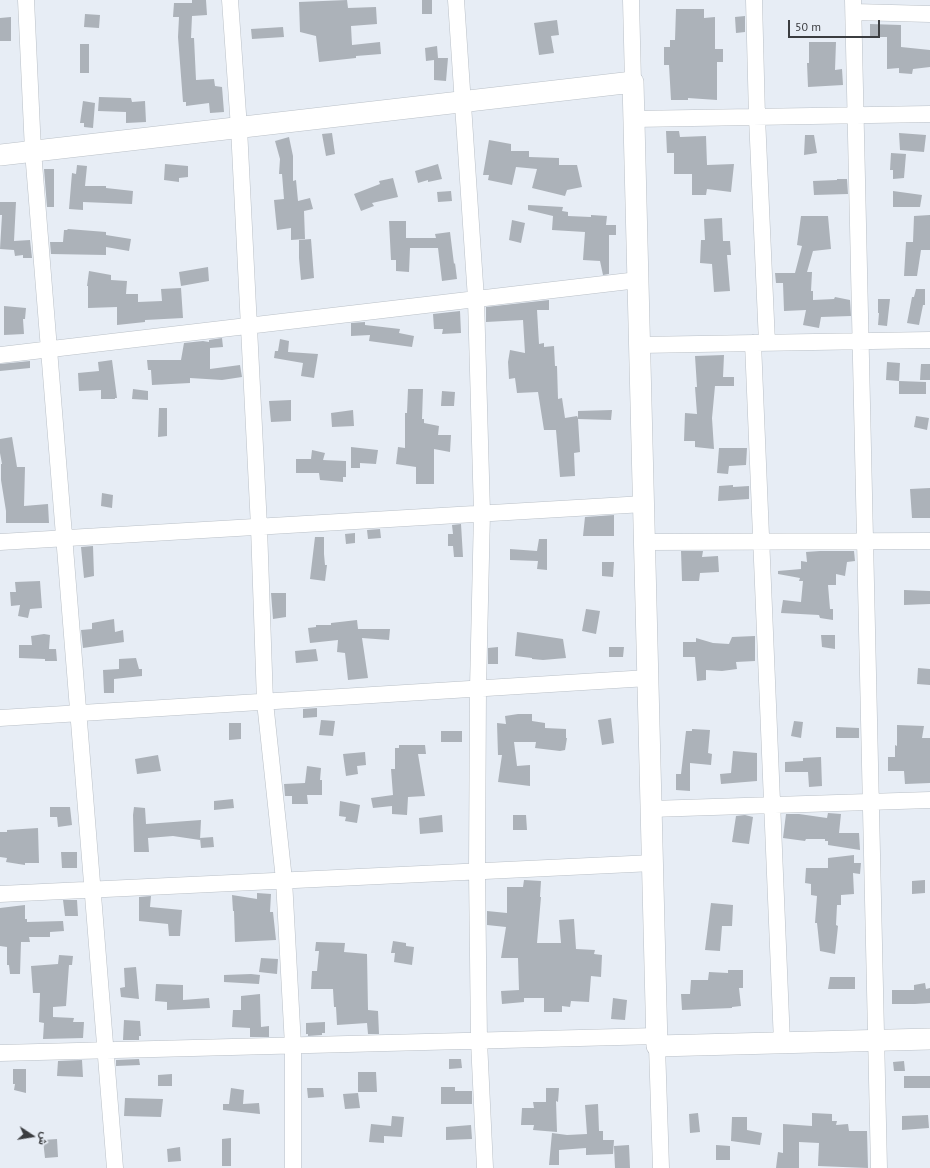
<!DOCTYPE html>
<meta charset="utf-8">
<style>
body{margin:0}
#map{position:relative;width:930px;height:1168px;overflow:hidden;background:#e7edf5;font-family:"PT Sans",Vazirmatn,sans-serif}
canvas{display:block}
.north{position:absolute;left:12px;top:1116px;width:40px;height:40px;-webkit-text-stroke:3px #e7edf5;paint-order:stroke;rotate:102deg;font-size:11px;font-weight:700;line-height:16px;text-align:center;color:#3b3d40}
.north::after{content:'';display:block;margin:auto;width:14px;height:18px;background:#3b3d40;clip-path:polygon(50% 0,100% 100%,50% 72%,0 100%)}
.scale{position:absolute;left:788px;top:20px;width:92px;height:18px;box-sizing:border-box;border:2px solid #3b3d40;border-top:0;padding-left:5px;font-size:12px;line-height:14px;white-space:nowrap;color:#3b3d40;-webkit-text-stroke:3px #e7edf5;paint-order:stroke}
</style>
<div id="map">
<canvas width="930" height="1168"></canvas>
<div class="north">ش</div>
<div class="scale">50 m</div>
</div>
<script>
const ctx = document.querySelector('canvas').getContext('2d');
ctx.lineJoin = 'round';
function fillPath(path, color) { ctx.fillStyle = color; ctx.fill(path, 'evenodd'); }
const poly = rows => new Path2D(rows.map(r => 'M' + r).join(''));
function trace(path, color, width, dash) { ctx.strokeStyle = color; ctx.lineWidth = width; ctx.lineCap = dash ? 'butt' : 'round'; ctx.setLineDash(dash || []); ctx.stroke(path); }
fillPath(poly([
 [192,0,206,0,207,15,192,16,191,38,194,38,196,80,214,79,215,86,222,87,224,112,210,113,209,103,186,106,186,102,183,102,178,37,179,17,173,17,174,3,192,3],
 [347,0,348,8,376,7,377,24,351,26,352,45,380,42,381,54,356,56,356,58,319,62,316,36,300,32,299,2],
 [422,0,432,0,432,14,422,14],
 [676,9,704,9,704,18,715,17,715,49,723,49,723,62,717,62,717,100,688,98,688,100,671,100,669,65,664,65,664,47,670,47,670,40,675,40],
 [85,14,100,15,99,28,84,27],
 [745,16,745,32,736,33,735,17],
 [11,17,11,41,0,41,0,18],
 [557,20,559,35,551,36,554,53,539,55,534,23],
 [870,24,901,25,901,47,930,50,930,67,913,69,912,74,899,73,899,68,887,69,887,37,870,37],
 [283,27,284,37,252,39,251,29],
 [809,42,836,42,835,70,842,69,843,85,808,87,807,63,809,63],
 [80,44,89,44,89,73,80,73],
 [437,46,438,58,448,58,446,81,434,80,434,60,426,61,425,48],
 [99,97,131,98,132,102,145,101,146,122,126,123,126,112,98,111],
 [83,101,95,103,93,128,84,127,84,123,80,123],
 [666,131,679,131,680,137,706,136,707,165,734,164,731,192,707,189,706,195,692,195,692,174,674,174,674,153,667,153],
 [332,133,335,154,326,156,322,134],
 [899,133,926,135,924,152,900,150],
 [805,135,814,135,817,153,804,155],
 [289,137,293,156,293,181,296,180,298,201,310,198,313,209,304,211,305,239,291,240,291,228,277,230,274,200,284,199,282,174,279,174,280,159,275,141],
 [489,140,511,144,511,151,529,151,529,157,559,158,559,165,577,165,582,187,567,190,565,196,532,188,537,169,516,167,512,185,488,180,489,175,483,175],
 [891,153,906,154,904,178,893,179,893,170,890,170],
 [165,164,188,166,188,177,179,178,179,182,164,180],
 [438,164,442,179,428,182,428,180,418,183,415,171],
 [77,165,87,166,85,186,106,186,106,188,133,191,132,204,83,202,83,210,69,209,72,173,76,174],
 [44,169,54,169,54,207,47,207],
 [393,178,398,197,372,203,374,206,361,211,354,194,380,184,379,181],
 [837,179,847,179,848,194,814,195,813,181,837,180],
 [451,191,452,201,438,202,437,192],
 [893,191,922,195,920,207,893,207],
 [0,202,16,202,14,241,30,240,32,258,23,258,23,255,15,256,14,250,0,249,2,215,0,215],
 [528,205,563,207,562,211,568,212,568,216,591,217,591,215,607,216,606,225,616,225,616,235,609,235,609,274,603,275,600,261,583,260,585,232,552,230,553,216,528,210],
 [930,215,930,250,921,250,917,276,904,276,906,242,913,242,914,216],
 [801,216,828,216,831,249,813,251,807,272,812,272,811,291,813,291,813,300,834,299,835,297,850,300,851,316,821,317,819,328,803,325,806,310,784,311,783,283,776,283,775,273,795,273,802,246,797,245],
 [722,218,723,241,730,241,731,255,727,255,730,291,714,292,712,264,700,263,701,240,705,240,704,219],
 [512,220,525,223,521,243,509,240],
 [389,221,406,221,406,238,436,238,435,234,450,232,454,264,455,263,457,279,442,281,438,248,410,248,409,272,396,271,396,260,391,260],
 [68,229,106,232,106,235,131,239,129,251,106,247,106,255,51,254,50,242,63,242,64,230,67,230],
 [311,239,314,278,301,280,299,258,299,240],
 [208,267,209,281,181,286,179,272],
 [89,271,111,275,111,280,127,281,126,294,138,294,138,302,162,301,161,289,181,288,183,318,145,320,145,322,117,325,117,307,88,308,88,286,87,286],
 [916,289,925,289,925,305,923,305,919,325,907,323,912,297,914,297],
 [878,299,890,299,887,326,878,325,879,313,878,313],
 [549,300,549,310,537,310,539,344,544,343,544,347,554,346,555,366,557,366,558,399,562,398,565,418,577,416,578,418,578,411,612,410,611,420,578,419,580,452,574,453,575,476,560,477,556,430,544,430,538,392,517,393,515,378,509,379,508,362,510,350,525,353,523,320,486,322,486,307],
 [4,306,26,308,25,319,23,319,24,334,4,335],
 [460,311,461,333,442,334,443,329,434,329,433,314],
 [365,322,365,325,400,329,399,333,414,336,412,347,369,341,370,335,351,336,351,323],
 [222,338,223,347,210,348,210,369,240,365,242,377,222,380,190,378,190,383,152,385,151,370,148,370,147,360,181,360,184,343,203,341,209,342,209,340],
 [280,339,289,341,288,352,318,354,314,378,301,376,303,363,274,358,275,351,278,351],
 [724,355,723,377,734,377,734,386,715,386,712,418,714,449,695,447,695,441,684,441,685,413,697,414,695,387,697,387,695,356],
 [112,360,117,398,115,398,115,399,101,399,101,390,79,391,78,373,99,371,98,362],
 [30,361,30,368,0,371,0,364],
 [887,362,900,363,899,381,886,380],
 [921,364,930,364,930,380,920,380],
 [899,381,926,382,926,394,899,394],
 [133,389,148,391,148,400,132,399],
 [408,389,423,389,422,419,424,419,424,423,439,426,438,435,451,435,450,452,434,449,434,484,416,484,416,467,396,464,398,447,405,448,405,413,407,413],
 [442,391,455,392,454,406,441,406],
 [291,400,291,421,271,422,269,401],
 [159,408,167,408,167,436,158,437],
 [353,410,354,426,332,427,331,413],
 [916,416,929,418,927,430,914,427],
 [12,437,17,467,25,467,24,506,48,504,49,523,6,523,6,511,1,480,1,464,2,464,0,453,0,439],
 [351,447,378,450,376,464,360,463,360,468,351,468],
 [719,448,747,448,746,465,729,466,728,474,717,473],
 [312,450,325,453,323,460,346,461,346,477,343,477,343,482,320,480,319,473,296,473,296,459,311,459],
 [733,485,733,487,749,486,749,499,718,501,719,486],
 [930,488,930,518,912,518,910,489],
 [102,493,113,495,112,508,101,506],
 [614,515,614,536,583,536,585,517],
 [461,524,463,557,454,557,453,546,448,546,448,534,453,534,452,525],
 [380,529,381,538,368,539,367,530],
 [355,533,355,543,346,544,345,534],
 [315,537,324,537,324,554,325,565,327,565,325,581,310,579],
 [539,539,547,539,547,570,537,569,538,561,510,560,510,549,537,551],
 [93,546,94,576,84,578,81,547],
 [681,551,703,551,702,557,718,556,719,572,700,573,699,581,682,581],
 [820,551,854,551,855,561,847,562,845,576,836,574,836,585,828,585,830,609,833,609,833,620,820,618,819,615,781,613,783,600,801,602,803,581,799,581,800,578,778,574,778,571,801,569,801,561,807,562,806,552],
 [602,562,614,562,613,577,602,576],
 [40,581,42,608,30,609,28,618,18,616,20,605,11,606,10,592,16,592,15,582],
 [904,590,930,591,930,604,904,605],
 [271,593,286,593,286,617,273,619],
 [586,609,600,611,596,634,582,631],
 [114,619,115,632,123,630,124,642,83,648,81,630,92,629,92,623],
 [357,620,358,629,390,629,389,640,362,638,368,678,348,680,345,653,337,652,338,640,310,643,308,628,316,627,316,625,331,625,331,623],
 [517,632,563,639,566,658,543,660,532,659,532,658,515,656],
 [44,634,50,635,49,649,56,649,57,661,45,661,45,659,19,658,19,645,32,645,31,636],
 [821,635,835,635,835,649,822,647],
 [755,636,755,661,736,662,737,669,722,671,706,670,706,680,697,681,695,657,683,657,683,642,696,642,696,638,713,643,729,644,732,637],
 [498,647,498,664,488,664,488,648],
 [609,647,624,647,623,657,609,657],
 [316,649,318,661,296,663,295,651],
 [136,658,139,669,142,669,142,676,114,679,114,693,104,693,103,670,119,669,119,659],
 [918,668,930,669,930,685,917,684],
 [317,708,317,717,303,718,303,709],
 [518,714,532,714,532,721,545,723,545,728,566,729,566,738,567,738,565,750,560,751,535,748,536,742,514,742,517,766,530,765,530,786,498,782,502,755,498,755,497,723,506,724,505,716],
 [611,718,614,743,602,745,598,720],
 [321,720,335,721,333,736,319,735],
 [794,721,803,722,801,738,791,736],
 [229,723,241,723,241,739,229,740],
 [897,725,924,726,922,738,930,738,930,783,905,784,904,771,888,771,888,757,895,757,895,745,897,746],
 [836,727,859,728,859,738,836,738],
 [692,729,710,730,708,753,712,754,711,765,690,763,690,791,676,790,676,774,681,774,686,731,692,731],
 [441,731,462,731,462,742,441,742],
 [399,745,425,745,426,754,418,754,425,796,408,797,407,815,392,814,392,806,373,808,371,798,393,795,391,769,395,769,395,748,399,748],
 [733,751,757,753,757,781,721,784,720,774,731,773],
 [365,752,366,765,357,766,358,774,346,776,343,754],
 [158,755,161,771,137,774,135,759],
 [821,757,822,786,809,787,808,772,785,772,785,762,803,761,803,758],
 [307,766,321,768,320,780,322,780,322,795,307,795,308,804,292,804,292,796,285,796,284,784,305,783],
 [233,799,234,808,214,810,214,801],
 [340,801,360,805,357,823,345,821,346,817,339,816],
 [50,807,70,807,72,825,58,827,57,817,50,817],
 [134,807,145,808,146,824,201,820,200,840,173,836,148,838,149,852,134,852,133,815],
 [828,813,841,814,839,833,859,833,860,850,828,845,828,841,825,841,825,839,806,839,805,841,783,838,786,814,799,814,827,818],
 [442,815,443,832,420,834,419,818],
 [513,815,526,815,527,830,513,830],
 [745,815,753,817,749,844,732,842,736,816],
 [38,828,39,863,25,863,25,865,6,862,7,858,0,857,0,832,7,832,7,830],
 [213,837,214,847,201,848,200,838],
 [61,852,77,852,77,868,62,868],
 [854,855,854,863,861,863,860,874,853,873,854,894,841,895,841,905,837,905,836,925,838,926,835,954,820,951,817,923,815,923,817,896,811,895,811,884,805,883,806,868,828,868,828,858],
 [524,880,541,881,540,897,541,897,537,943,561,943,559,920,574,919,576,949,595,950,594,954,602,955,601,977,591,976,589,1002,571,1001,570,1007,562,1006,562,1012,544,1012,544,998,524,998,524,1002,502,1004,501,991,519,990,518,958,501,958,506,927,487,925,487,911,507,913,507,887,523,887],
 [925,880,925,893,912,894,912,881],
 [257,893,271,894,270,912,273,912,276,940,235,942,234,911,233,911,232,895,257,899],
 [151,896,150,907,182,910,180,936,169,936,168,924,139,921,139,897],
 [63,900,77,900,78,916,65,916],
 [711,903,733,905,732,926,722,926,720,951,705,950],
 [25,905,25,919,27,919,27,922,63,921,64,931,50,932,50,937,29,937,30,942,21,942,20,974,10,974,9,965,7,965,7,947,0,946,0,908],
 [393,941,406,943,406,946,414,947,412,965,394,962,395,953,391,953],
 [316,942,345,943,344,952,367,954,368,1010,378,1011,379,1034,368,1034,367,1023,337,1025,336,1007,334,1007,333,989,311,989,312,971,317,971,319,951,315,951],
 [59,955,73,956,72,965,69,965,66,1006,53,1007,53,1017,74,1018,73,1022,84,1022,83,1038,43,1039,44,1023,39,1022,40,993,33,993,31,966,58,964],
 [261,958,278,959,277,974,259,972],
 [136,967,139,999,121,997,120,988,125,987,124,968],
 [728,970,743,970,743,988,739,988,741,1006,732,1007,732,1008,682,1010,681,994,690,994,691,980,708,980,709,972,728,973],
 [251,974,260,975,259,984,224,982,224,975],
 [830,977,855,977,855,989,828,989],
 [925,983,926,989,930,988,930,1003,915,1004,892,1004,892,990,914,990,914,985],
 [156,984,183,985,183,1000,209,998,210,1008,167,1010,167,1002,155,1001],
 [260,994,261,1027,269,1026,269,1037,250,1037,250,1028,232,1027,233,1010,241,1010,241,996],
 [613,998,627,1000,625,1020,611,1019],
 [124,1020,140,1021,141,1036,139,1036,139,1040,123,1040],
 [325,1022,325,1033,322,1033,322,1035,308,1036,308,1034,306,1034,306,1023],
 [139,1059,140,1065,116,1066,116,1060],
 [449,1059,461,1059,462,1068,449,1069],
 [82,1060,83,1077,57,1076,58,1061],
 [904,1061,905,1071,894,1071,893,1062],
 [13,1069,26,1069,26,1093,14,1090,15,1084,13,1084],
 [358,1072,376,1072,377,1092,358,1092],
 [172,1074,172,1086,158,1086,158,1075],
 [904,1076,930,1076,930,1088,904,1088],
 [441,1087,455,1087,455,1091,472,1091,472,1104,441,1104],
 [231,1088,244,1090,243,1104,259,1103,260,1114,223,1110,223,1104,229,1104],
 [307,1088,323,1088,324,1097,308,1098],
 [546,1088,559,1088,558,1102,556,1101,557,1132,533,1130,534,1125,521,1125,522,1108,534,1108,533,1102,546,1102],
 [358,1093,360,1108,345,1109,343,1094],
 [125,1098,163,1099,161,1117,124,1116],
 [598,1104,599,1131,603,1131,603,1140,614,1140,613,1154,586,1155,586,1148,559,1150,559,1165,549,1165,552,1133,567,1135,587,1134,585,1105],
 [698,1113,700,1132,690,1133,689,1114],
 [812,1113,832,1114,832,1121,837,1121,836,1125,848,1124,849,1131,867,1131,868,1168,818,1166,819,1143,799,1142,799,1168,776,1168,778,1152,783,1153,783,1124,812,1126],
 [928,1115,929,1128,902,1130,902,1116],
 [392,1116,404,1117,402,1137,384,1136,384,1143,369,1142,371,1124,391,1126],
 [732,1117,747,1117,747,1130,762,1133,760,1145,731,1141],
 [471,1125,472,1139,446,1140,446,1127],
 [231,1138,231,1166,222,1166,222,1139],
 [57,1139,58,1157,45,1158,43,1140],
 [629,1145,630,1168,615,1168,614,1146],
 [716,1145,730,1146,730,1160,716,1160],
 [180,1147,181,1161,168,1162,167,1149]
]), '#acb2b9');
const minor = poly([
 [26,0,33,151,115,1168],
 [230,0,239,128,259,527,265,702,284,880,293,1046,293,1168],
 [456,0,476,299,482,513,478,688,477,871,479,1041,485,1168],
 [631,0,633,82],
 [754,0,757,117,767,343],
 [853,0,879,1168],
 [854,12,930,14],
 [634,119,930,114],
 [753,343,782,1043],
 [640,345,930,340],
 [0,355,638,280],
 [0,542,644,504],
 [645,542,930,541],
 [0,718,648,678],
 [651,809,930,800],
 [0,894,653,863],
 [657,1046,661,1168],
 [0,1053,657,1036]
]);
const major = poly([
 [0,155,633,82,657,1046,930,1039]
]);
trace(minor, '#bac0c7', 17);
trace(major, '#bac0c7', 22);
trace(minor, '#fff', 16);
trace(major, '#fff', 21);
</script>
